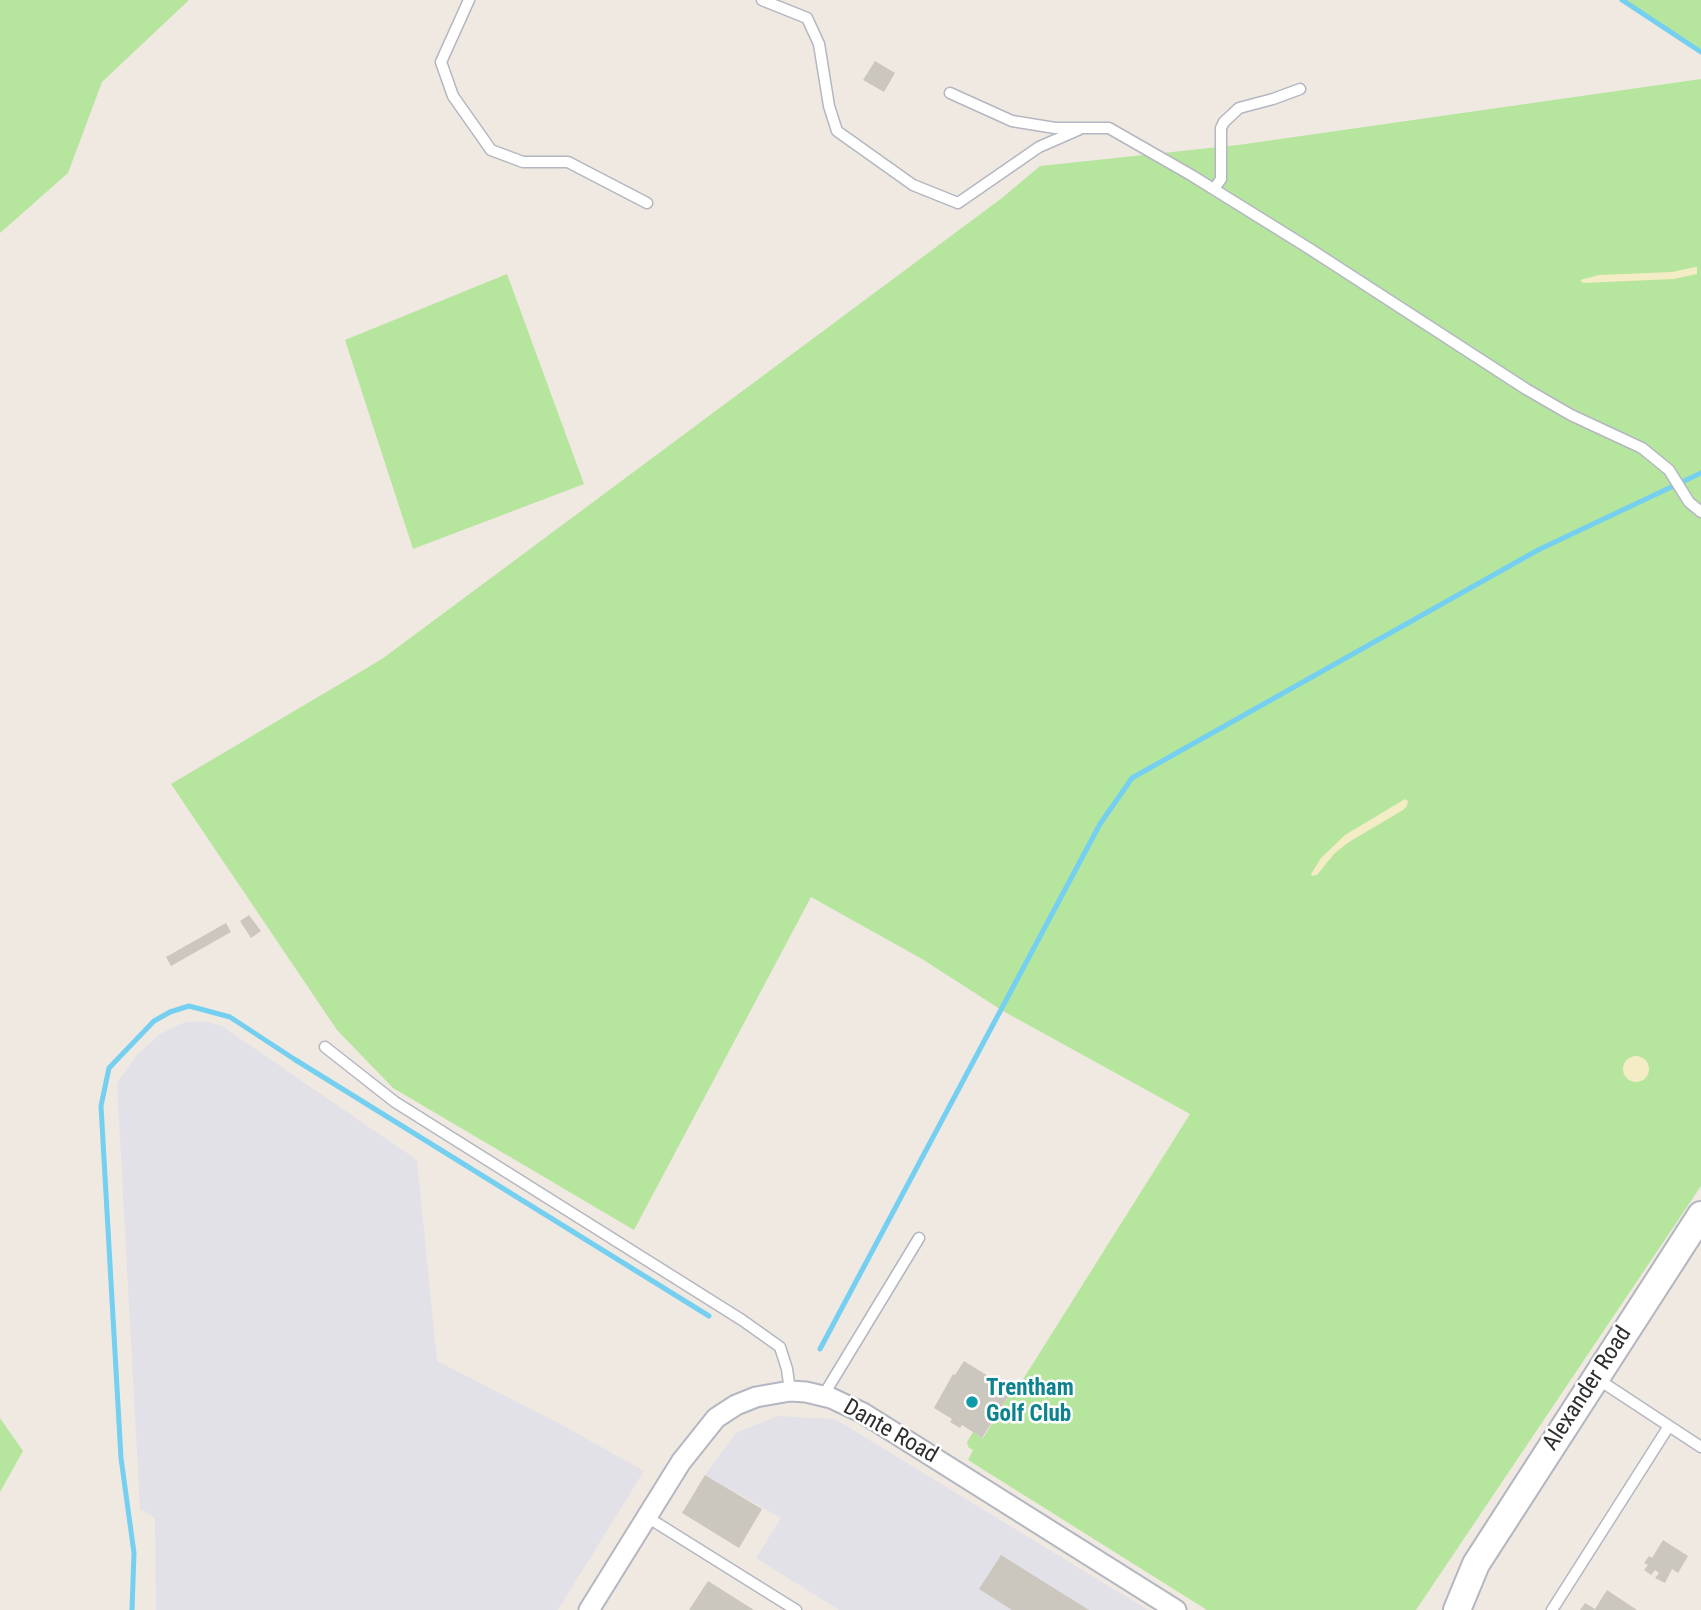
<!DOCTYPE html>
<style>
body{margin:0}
canvas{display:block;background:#efe9e1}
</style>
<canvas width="1701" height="1610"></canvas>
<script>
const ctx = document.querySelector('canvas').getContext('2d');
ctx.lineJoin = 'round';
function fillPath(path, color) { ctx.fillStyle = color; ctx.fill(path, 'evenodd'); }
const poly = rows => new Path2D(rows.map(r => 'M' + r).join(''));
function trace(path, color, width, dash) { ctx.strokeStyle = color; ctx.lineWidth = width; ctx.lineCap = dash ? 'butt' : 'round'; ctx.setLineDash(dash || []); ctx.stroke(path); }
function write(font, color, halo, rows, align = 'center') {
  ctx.font = font + ' "Roboto Condensed",sans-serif'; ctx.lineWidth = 5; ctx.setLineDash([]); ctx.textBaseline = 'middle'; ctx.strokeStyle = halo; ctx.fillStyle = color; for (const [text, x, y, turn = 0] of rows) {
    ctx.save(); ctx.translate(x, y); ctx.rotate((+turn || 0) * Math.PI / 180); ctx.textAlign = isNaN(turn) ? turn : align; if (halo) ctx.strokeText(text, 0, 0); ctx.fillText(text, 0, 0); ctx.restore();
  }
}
fillPath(poly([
 [203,1021,222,1026,417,1160,437,1361,562,1425,644,1471,558,1610,156,1610,155,1518,140,1509,117,1083,137,1055,160,1034,185,1022],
 [778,1416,835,1419,1148,1610,839,1610,756,1558,781,1518,705,1475,736,1433]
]), '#e3e1e8');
fillPath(poly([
 [0,0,189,0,102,82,68,173,0,233],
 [1625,0,1701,0,1701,49],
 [1701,79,1701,1186,1416,1610,1207,1610,968,1460,973,1450,968,1447,967,1442,973,1432,983,1438,1012,1391,1015,1392,1190,1114,1003,1011,922,959,811,897,634,1230,393,1088,337,1030,171,784,382,659,1002,198,1040,166,1238,145],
 [507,274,584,484,413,549,345,340],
 [0,1418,23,1451,0,1492]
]), '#b6e59e');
fillPath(poly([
 [1695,267,1697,267,1697,274,1674,279,1583,283,1580,280,1599,275,1672,272],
 [1405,799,1408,801,1407,806,1403,810,1349,842,1335,853,1317,875,1312,876,1311,874,1321,858,1345,835],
 '1623 1069a13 13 0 1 1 26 0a13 13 0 1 1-26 0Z'
]), '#f3ecc5');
trace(poly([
 [1622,0,1701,52],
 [820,1349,1100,824,1132,778,1538,550,1701,473],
 [132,1610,134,1553,121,1458,101,1106,109,1068,154,1021,170,1012,189,1006,230,1017,294,1059,709,1316]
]), '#75cff0', 5);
fillPath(poly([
 [875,61,895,73,884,92,863,80],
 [249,915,261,931,251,938,240,921],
 [226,923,231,932,171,966,166,957],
 [964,1361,1012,1391,982,1438,962,1425,960,1428,950,1422,952,1419,934,1408,953,1374,955,1375],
 [705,1475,762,1509,739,1548,682,1513],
 [1663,1540,1688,1556,1678,1573,1672,1569,1665,1583,1655,1578,1659,1573,1655,1570,1651,1575,1644,1570,1648,1565,1644,1563,1649,1556,1652,1558],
 [1001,1555,1089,1610,1012,1610,979,1589],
 [708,1581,754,1610,689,1610],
 [1607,1590,1637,1610,1580,1610,1585,1603,1595,1609]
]), '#cbc7bf');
const lane = poly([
 [469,0,441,62,453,96,491,150,523,162,568,162,647,203],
 [762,0,807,18,819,44,829,106,837,131,913,185,958,203,1039,147,1078,130],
 [950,93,1012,121,1055,128,1109,128,1191,175,1310,249,1526,389,1571,415,1642,448,1669,470,1689,502,1701,512],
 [1214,189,1221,179,1221,128,1224,122,1239,108,1273,99,1300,89],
 [325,1047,395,1102,742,1320,780,1347,787,1369,790,1391],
 [1596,1378,1701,1447],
 [823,1396,919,1238],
 [647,1517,796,1610],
 [1552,1610,1669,1426]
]);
const street = poly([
 [589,1610,681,1462,716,1418,736,1405,756,1397,790,1391,806,1392,831,1398,863,1413,1176,1610]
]);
const secondary = poly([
 [1457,1610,1476,1564,1701,1215]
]);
trace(lane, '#b4b7c1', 13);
trace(street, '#b4b7c1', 23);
trace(secondary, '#b4b7c1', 30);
trace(lane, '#fff', 10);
trace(street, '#fff', 19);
trace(secondary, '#fff', 26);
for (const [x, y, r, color] of [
 [972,1402,7,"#0f9aa8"]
]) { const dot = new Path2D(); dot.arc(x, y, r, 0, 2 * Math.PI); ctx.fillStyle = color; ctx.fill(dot); trace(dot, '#fff', 2.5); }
write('bold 23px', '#0d838f', '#fff', [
 ["Trentham",986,1389],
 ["Golf Club",986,1415]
], 'left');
write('23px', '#2e2e2e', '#fff', [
 ["Alexander Road",1588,1389,-57],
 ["Dante Road",890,1432,30]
]);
</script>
